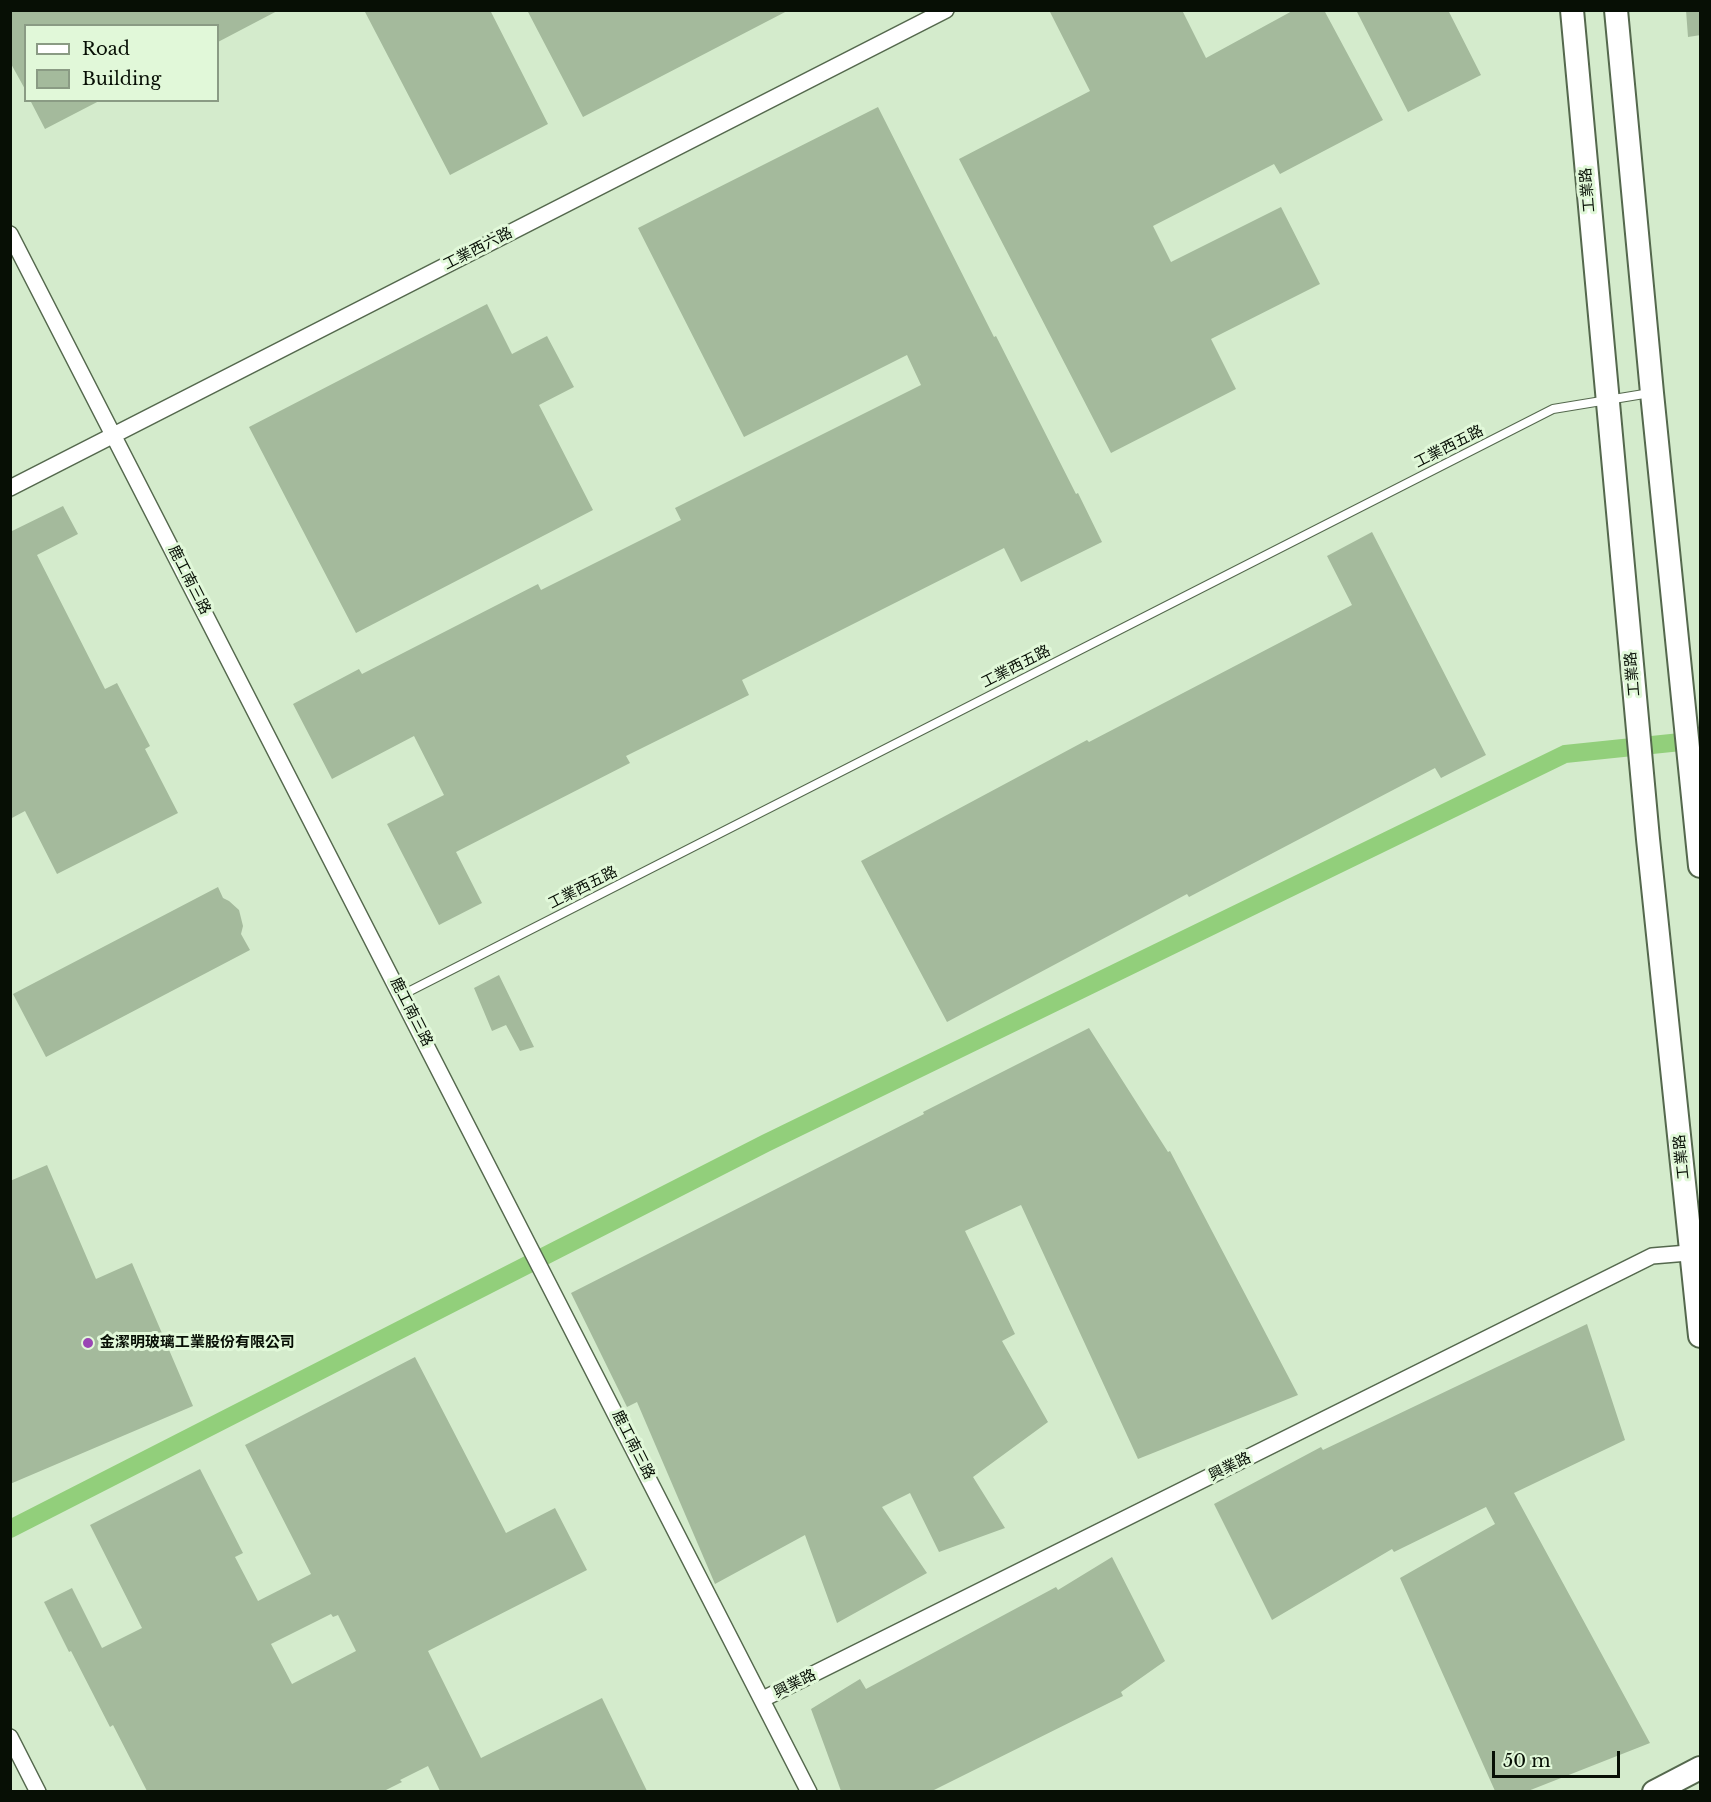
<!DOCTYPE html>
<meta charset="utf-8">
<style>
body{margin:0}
#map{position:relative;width:1711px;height:1802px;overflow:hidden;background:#d4ebcc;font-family:"Libre Baskerville",serif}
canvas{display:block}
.frame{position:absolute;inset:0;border:12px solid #070f05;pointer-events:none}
.legend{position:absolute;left:24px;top:24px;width:195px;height:78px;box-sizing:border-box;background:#e1f8d9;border:2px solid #8a9b84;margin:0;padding:8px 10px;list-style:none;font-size:18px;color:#070f05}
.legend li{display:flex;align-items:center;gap:12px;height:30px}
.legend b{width:30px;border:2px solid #8a9b84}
.scale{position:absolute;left:1492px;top:1751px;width:128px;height:27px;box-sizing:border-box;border:3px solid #070f05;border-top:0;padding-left:8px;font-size:18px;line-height:21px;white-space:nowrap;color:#070f05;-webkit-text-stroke:4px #e1f8d9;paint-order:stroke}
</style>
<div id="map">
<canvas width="1711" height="1802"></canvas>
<div class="frame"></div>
<ul class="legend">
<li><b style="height:8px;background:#fff"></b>Road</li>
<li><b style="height:16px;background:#a4ba9c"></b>Building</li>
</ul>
<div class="scale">50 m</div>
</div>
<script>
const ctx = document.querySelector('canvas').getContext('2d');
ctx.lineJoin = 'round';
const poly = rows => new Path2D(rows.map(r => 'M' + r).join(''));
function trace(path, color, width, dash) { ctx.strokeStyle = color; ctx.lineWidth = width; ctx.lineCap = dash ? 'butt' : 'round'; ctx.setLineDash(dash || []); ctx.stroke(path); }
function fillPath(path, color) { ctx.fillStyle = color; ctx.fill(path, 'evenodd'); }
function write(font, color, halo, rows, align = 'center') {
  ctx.font = font + ' "Libre Baskerville","Noto Sans TC",serif'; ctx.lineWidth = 6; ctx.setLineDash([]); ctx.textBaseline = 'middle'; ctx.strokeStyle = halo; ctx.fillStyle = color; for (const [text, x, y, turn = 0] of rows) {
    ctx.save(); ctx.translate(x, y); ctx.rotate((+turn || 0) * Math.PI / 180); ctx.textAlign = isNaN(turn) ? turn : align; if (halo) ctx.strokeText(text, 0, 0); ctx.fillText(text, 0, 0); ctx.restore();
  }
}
trace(poly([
 [10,1529,766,1143,1565,754,1700,740]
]), '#92cf7b', 18);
fillPath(poly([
 [10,10,279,10,218,42,218,26,26,26,26,91,10,62],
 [364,10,490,10,548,124,450,175],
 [527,10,789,10,583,117],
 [1049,10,1182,10,1206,58,1294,10,1324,10,1383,120,1280,174,1274,164,1153,226,1171,262,1281,207,1320,284,1211,339,1236,389,1111,453,959,159,1090,91],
 [1356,10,1448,10,1481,75,1408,112],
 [1686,10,1701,10,1701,35,1688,37],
 [30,100,101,100,45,129],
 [878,107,994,337,996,336,1076,494,1078,493,1102,542,1021,582,1004,548,742,680,749,695,626,756,630,763,456,852,482,903,439,925,387,824,444,795,414,736,332,779,293,704,359,669,362,674,538,584,541,590,681,520,675,508,921,385,907,355,744,437,638,228],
 [487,304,512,354,547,336,574,387,539,405,593,510,356,633,249,427],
 [63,506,78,534,37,555,105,689,117,683,150,746,145,749,178,813,57,874,25,811,10,819,10,532],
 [1372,532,1486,755,1441,778,1435,768,1189,897,1187,894,947,1022,861,861,1087,740,1089,742,1352,605,1327,556],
 [218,887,223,898,229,901,239,910,243,926,241,934,250,950,46,1057,13,994],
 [499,975,534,1047,520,1051,506,1025,492,1031,474,988],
 [1089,1028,1168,1152,1170,1151,1298,1395,1138,1459,1021,1205,965,1231,1015,1334,1002,1341,1048,1422,973,1477,1005,1528,939,1552,910,1493,882,1507,927,1573,837,1623,805,1535,715,1584,637,1402,627,1407,571,1293,924,1114,923,1112],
 [47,1165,96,1279,132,1263,193,1406,10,1484,10,1181],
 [1587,1324,1625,1440,1514,1493,1650,1743,1528,1791,1495,1791,1400,1578,1495,1524,1486,1507,1394,1552,1392,1549,1272,1620,1214,1504,1321,1447,1323,1450],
 [415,1357,506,1533,555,1508,587,1570,428,1651,481,1758,602,1698,647,1791,440,1791,428,1766,400,1780,402,1782,384,1791,147,1791,113,1725,110,1727,71,1651,69,1652,44,1602,72,1588,102,1648,142,1628,90,1525,200,1469,243,1553,235,1557,258,1601,311,1574,245,1445],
 [331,1614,333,1617,338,1615,356,1651,292,1684,271,1644],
 [1112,1557,1165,1661,1121,1692,1123,1696,932,1791,841,1791,811,1709,860,1679,866,1689,1056,1587,1058,1590]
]), '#a4ba9c');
const lane = poly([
 [402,995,1553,409,1650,393]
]);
const street = poly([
 [10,234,809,1792],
 [10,488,946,10],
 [763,1699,1652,1256,1700,1252],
 [10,1737,38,1792]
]);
const secondary = poly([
 [1572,10,1648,839,1700,1336],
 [1616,10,1652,393,1700,866],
 [1654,1792,1700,1768]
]);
trace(lane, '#54684d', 10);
trace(street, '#54684d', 18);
trace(secondary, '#54684d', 26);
trace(lane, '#fff', 8);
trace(street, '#fff', 15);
trace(secondary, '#fff', 22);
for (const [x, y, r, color] of [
 [88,1343,6,"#9a46b4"]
]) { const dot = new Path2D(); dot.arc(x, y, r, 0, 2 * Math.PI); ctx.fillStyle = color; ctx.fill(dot); trace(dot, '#e1f8d9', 2); }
write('15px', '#070f05', '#e1f8d9', [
 ["工業路",1588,190,-95],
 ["工業西六路",478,249,-27],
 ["工業西五路",1449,447,-27],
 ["鹿工南三路",189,580,63],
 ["工業西五路",1016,667,-27],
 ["工業路",1633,674,-95],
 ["工業西五路",583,888,-27],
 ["鹿工南三路",411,1012,63],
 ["工業路",1682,1157,-96],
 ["鹿工南三路",633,1445,63],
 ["興業路",1230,1467,-26],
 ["興業路",795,1684,-26]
]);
write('bold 15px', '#070f05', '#e1f8d9', [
 ["金潔明玻璃工業股份有限公司",100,1343]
], 'left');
</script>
